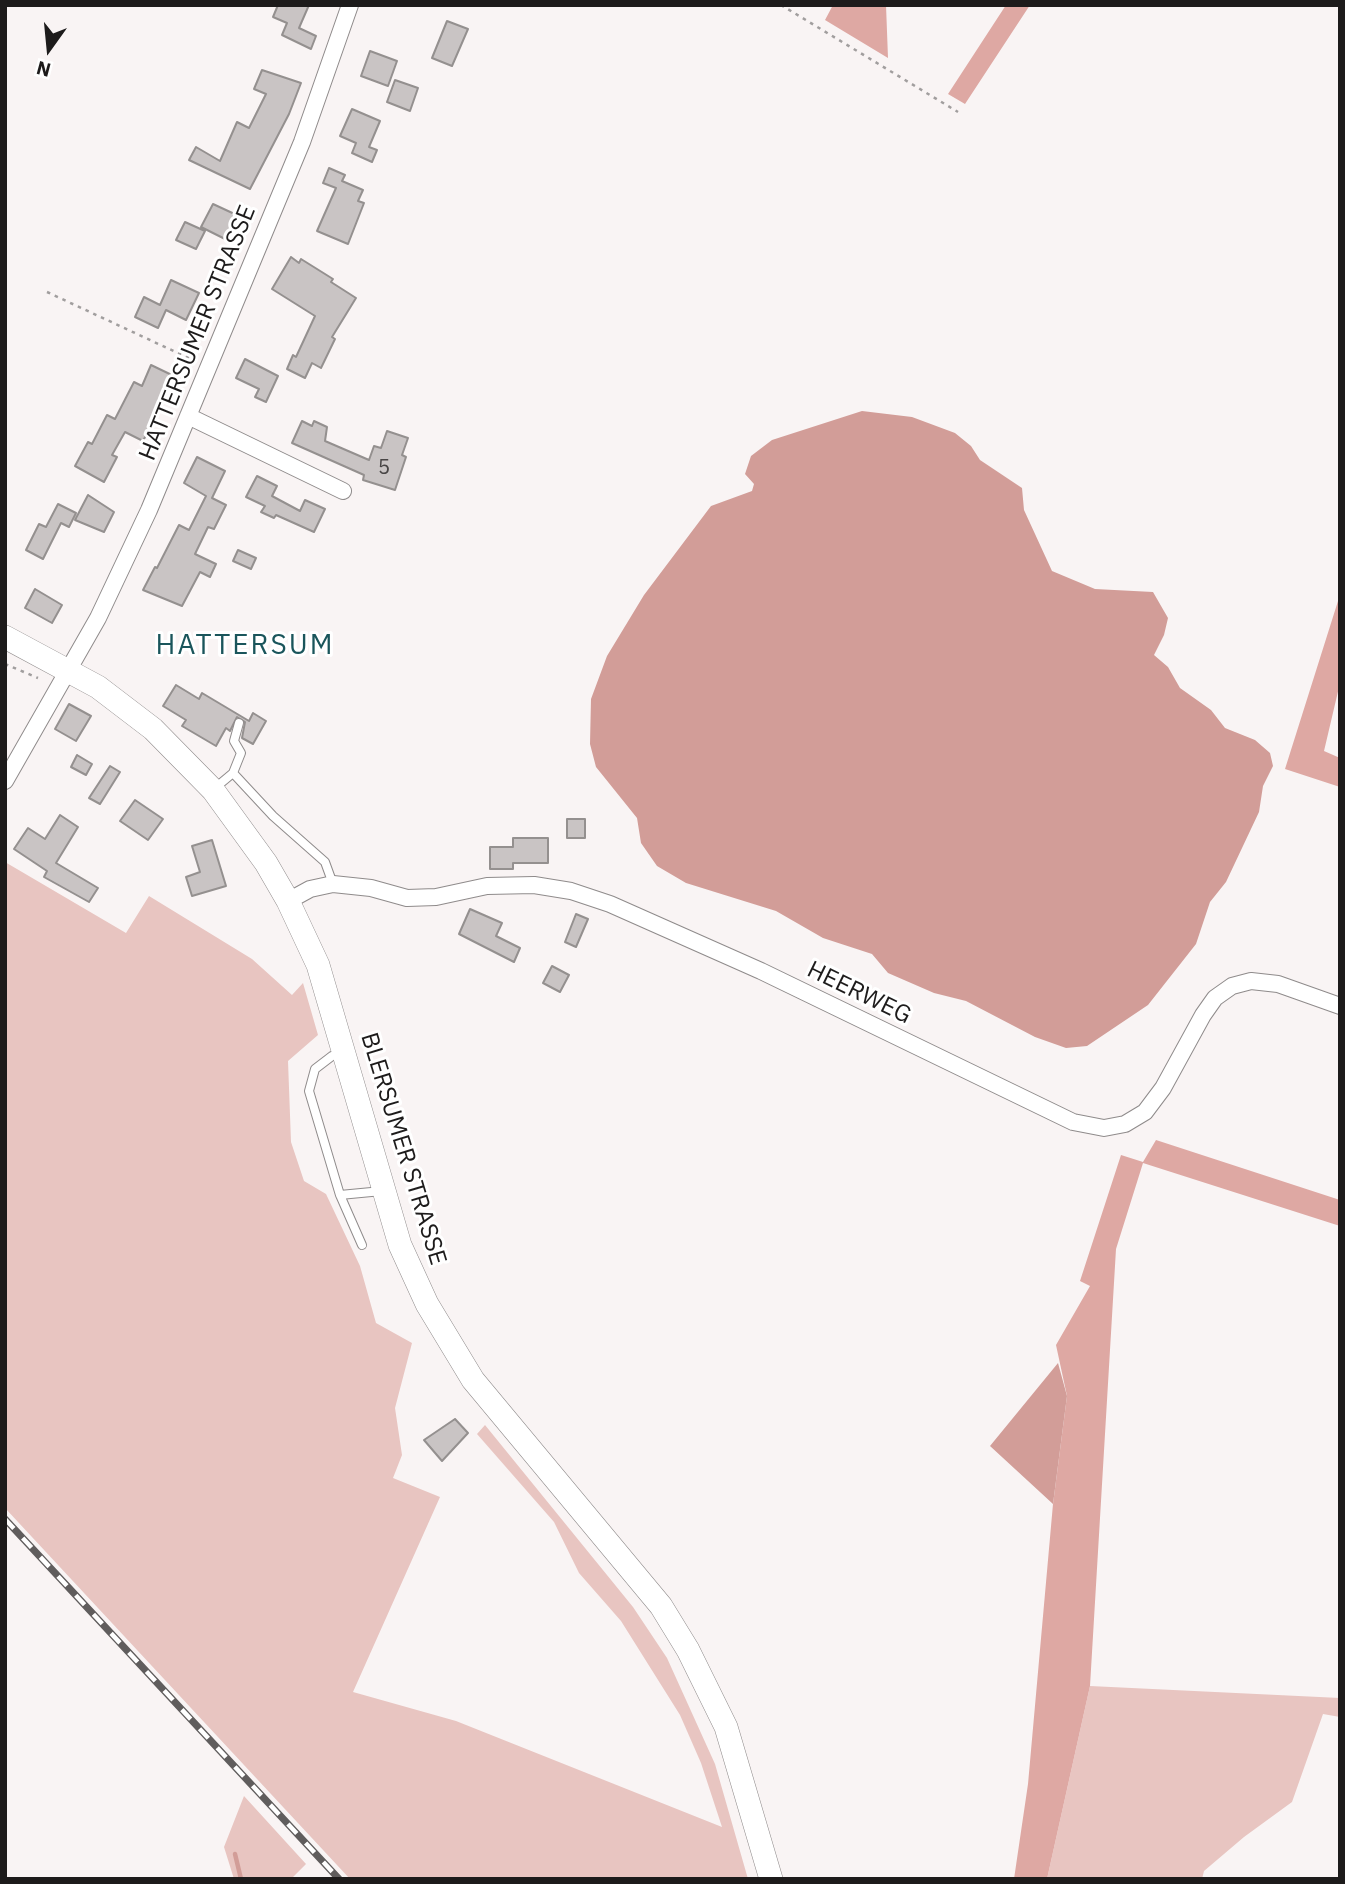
<!DOCTYPE html>
<style>
body{margin:0}
#map{position:relative;width:1345px;height:1884px;overflow:hidden;background:#f9f4f4;font-family:"IBM Plex Sans",sans-serif}
canvas{display:block}
.frame{position:absolute;inset:0;border:7px solid #1d1b1b;pointer-events:none}
.north{position:absolute;left:14px;top:14px;width:70px;height:70px;-webkit-text-stroke:5px #fff;paint-order:stroke;rotate:195deg;font-size:19px;font-weight:700;line-height:28px;text-align:center;color:#1d1b1b}
.north::after{content:'';display:block;margin:auto;width:24px;height:32px;background:#1d1b1b;clip-path:polygon(50% 0,100% 100%,50% 72%,0 100%)}
</style>
<div id="map">
<canvas width="1345" height="1884"></canvas>
<div class="frame"></div>
<div class="north">N</div>
</div>
<script>
const ctx = document.querySelector('canvas').getContext('2d');
ctx.lineJoin = 'round';
function fillPath(path, color) { ctx.fillStyle = color; ctx.fill(path, 'evenodd'); }
const poly = rows => new Path2D(rows.map(r => 'M' + r).join(''));
function trace(path, color, width, dash) { ctx.strokeStyle = color; ctx.lineWidth = width; ctx.lineCap = dash ? 'butt' : 'round'; ctx.setLineDash(dash || []); ctx.stroke(path); }
function write(font, color, halo, rows, align = 'center') {
  ctx.font = font + ' "IBM Plex Sans",sans-serif'; ctx.lineWidth = 6; ctx.setLineDash([]); ctx.textBaseline = 'middle'; ctx.strokeStyle = halo; ctx.fillStyle = color; for (const [text, x, y, turn = 0] of rows) {
    ctx.save(); ctx.translate(x, y); ctx.rotate((+turn || 0) * Math.PI / 180); ctx.textAlign = isNaN(turn) ? turn : align; if (halo) ctx.strokeText(text, 0, 0); ctx.fillText(text, 0, 0); ctx.restore();
  }
}
fillPath(poly([
 [5,862,126,933,149,896,252,959,292,995,303,983,318,1035,288,1061,291,1142,304,1181,326,1194,360,1266,376,1323,412,1343,395,1408,402,1455,393,1478,440,1497,353,1692,456,1721,722,1827,701,1763,680,1715,621,1621,579,1573,554,1522,477,1434,485,1425,633,1607,667,1658,715,1764,748,1879,350,1879,5,1508],
 [1090,1686,1340,1698,1340,1717,1323,1714,1292,1802,1244,1837,1204,1871,1202,1879,1047,1879],
 [244,1796,306,1864,291,1879,234,1879,224,1847]
]), '#e8c5c1');
fillPath(poly([
 [833,5,886,5,888,58,825,20],
 [1006,5,1030,5,965,104,948,94],
 [1338,601,1340,683,1324,751,1340,758,1340,787,1285,769],
 [1156,1140,1340,1200,1340,1226,1143,1163,1116,1249,1090,1686,1047,1879,1014,1879,1028,1784,1053,1504,1067,1396,1056,1345,1090,1286,1080,1281,1121,1155,1143,1162]
]), '#dea8a3');
fillPath(poly([
 [862,411,912,417,955,433,971,446,980,460,1022,488,1024,510,1052,571,1095,589,1153,592,1168,618,1164,635,1154,655,1168,667,1180,688,1211,710,1225,728,1255,740,1270,753,1273,766,1263,786,1259,812,1226,882,1210,902,1196,944,1148,1005,1087,1046,1066,1048,1035,1037,966,1001,934,993,888,973,872,954,823,938,776,911,686,883,657,866,641,843,637,818,596,767,590,744,591,699,607,656,644,595,711,506,752,491,754,484,745,474,751,456,772,440],
 [1058,1363,1067,1396,1053,1504,990,1446]
]), '#d29d98');
trace(poly([
 [235,1854,241,1879]
]), '#d29d98', 4.5);
const building = poly([
 [278,5,309,5,299,28,316,36,311,49,282,35,287,23,273,17,278,5],
 [447,21,468,29,452,66,432,58,447,21],
 [370,51,397,61,388,86,361,76,370,51],
 [262,70,301,83,289,114,250,189,189,160,196,147,220,161,237,122,249,128,266,94,254,89,262,70],
 [395,80,418,88,410,111,387,102,395,80],
 [352,109,380,121,369,147,377,150,372,162,352,153,356,143,340,136,352,109],
 [329,168,345,175,342,181,363,190,358,201,364,203,348,244,317,231,336,188,323,183,329,168],
 [213,204,241,217,229,241,201,227,213,204],
 [185,222,205,231,196,249,176,240,185,222],
 [291,257,299,263,301,259,333,279,331,282,356,298,332,337,335,339,321,368,312,363,305,378,287,369,293,355,296,357,315,316,272,289,291,257],
 [171,280,199,293,186,320,166,310,158,328,135,317,144,297,160,305,171,280],
 [245,359,278,376,266,402,255,397,259,389,236,378,245,359],
 [151,365,176,377,143,441,125,432,112,455,117,457,104,482,75,466,88,442,92,444,107,415,115,419,134,382,142,386,151,365],
 [302,421,312,426,314,421,327,427,325,441,369,460,374,446,381,448,387,431,408,438,402,455,406,457,395,490,363,480,364,475,292,443,302,421],
 [197,457,225,471,212,498,226,505,214,529,208,527,195,554,216,564,210,577,200,572,182,606,143,590,155,567,157,568,179,525,189,530,206,496,184,483,197,457],
 [257,476,277,486,272,496,300,511,305,500,325,509,314,532,276,515,274,518,261,512,265,506,246,497,257,476],
 [88,495,114,512,104,532,75,520,88,495],
 [58,504,76,513,69,527,61,523,43,559,26,550,39,524,46,527,58,504],
 [238,550,256,558,251,569,233,561,238,550],
 [35,589,62,605,52,623,25,608,35,589],
 [176,685,199,699,202,693,249,721,253,713,266,721,253,744,242,738,245,722,237,717,230,731,226,728,216,746,182,726,186,720,163,706,176,685],
 [69,704,91,716,76,741,55,729,69,704],
 [77,755,92,764,86,775,71,767,77,755],
 [110,766,120,772,100,804,89,798,110,766],
 [135,800,163,819,148,840,120,821,135,800],
 [60,815,78,827,56,863,98,888,89,902,44,877,47,871,14,849,28,828,45,839,60,815],
 [567,819,585,819,585,838,567,838,567,819],
 [513,838,548,838,548,863,513,863,513,869,490,869,490,847,513,847,513,838],
 [212,840,226,886,192,896,186,877,200,872,192,846,212,840],
 [470,909,502,923,496,936,520,948,514,962,459,934,470,909],
 [576,914,588,919,576,947,565,942,576,914],
 [552,966,569,975,560,992,543,983,552,966],
 [455,1419,468,1433,442,1461,424,1440,455,1419]
]);
fillPath(building, '#c9c4c4');
trace(building, '#94908f', 2);
const service = poly([
 [233,773,273,816,325,862,333,884],
 [215,788,233,773,241,753,234,741,239,723],
 [343,1052,332,1056,315,1069,309,1091,340,1195,382,1191],
 [340,1195,362,1245]
]);
const minor = poly([
 [188,416,343,491],
 [5,781,98,618,149,510,302,142,350,5],
 [288,901,310,889,333,884,371,888,407,898,436,897,487,886,534,885,571,891,610,904,761,971,1073,1122,1104,1128,1125,1124,1145,1112,1163,1088,1203,1015,1215,998,1232,986,1251,981,1278,984,1340,1006]
]);
const secondary = poly([
 [5,637,98,687,153,729,213,790,266,863,288,901,318,965,400,1245,427,1304,473,1380,661,1606,688,1650,726,1727,771,1879]
]);
trace(service, '#8f8b8b', 10);
trace(minor, '#8f8b8b', 18);
trace(secondary, '#8f8b8b', 24);
trace(poly([
 [781,5,958,112],
 [47,292,195,361],
 [5,664,38,678]
]), '#a19e9e', 2.5, [3.5, 5]);
trace(service, '#fff', 8);
trace(minor, '#fff', 16);
trace(secondary, '#fff', 23);
const rail = poly([
 [5,1519,339,1879]
]);
trace(rail, '#605d5d', 7);
trace(rail, '#fff', 4.5, [13]);
write('21px', '#484545', null, [
 ["5",384,468]
]);
write('24px', '#1d1b1b', '#fff', [
 ["HATTERSUMER STRASSE",198,333,-68],
 ["HEERWEG",859,993,26],
 ["BLERSUMER STRASSE",403,1149,73]
]);
ctx.letterSpacing = '2px';
write('28px', '#1a555b', '#fff', [
 ["HATTERSUM",245,646]
]);
ctx.letterSpacing = '0px';
</script>
